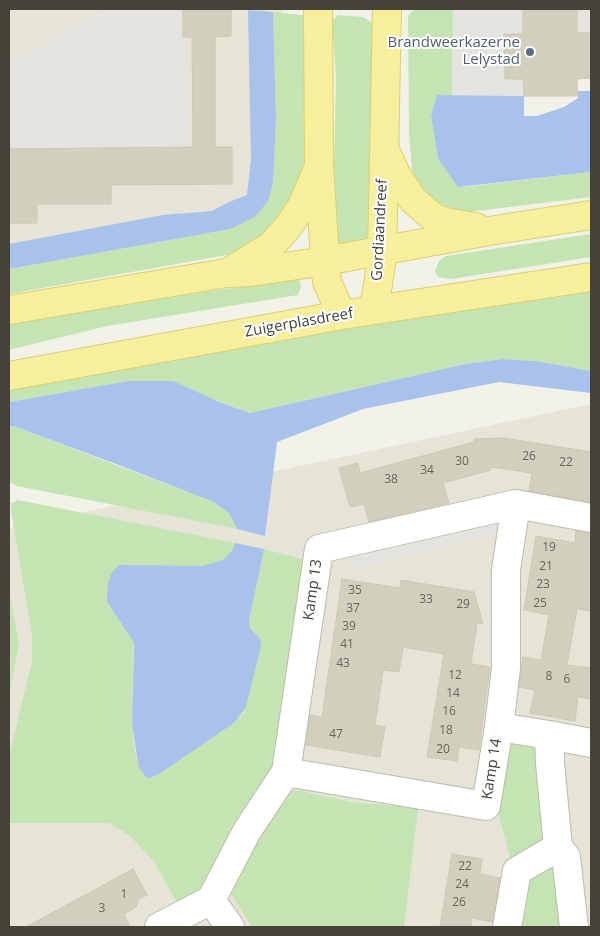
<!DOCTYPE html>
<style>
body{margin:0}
#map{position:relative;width:600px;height:936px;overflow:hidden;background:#f2f1e8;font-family:"Open Sans",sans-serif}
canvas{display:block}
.frame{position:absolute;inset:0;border:10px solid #454237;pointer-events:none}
</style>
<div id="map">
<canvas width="600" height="936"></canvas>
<div class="frame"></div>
</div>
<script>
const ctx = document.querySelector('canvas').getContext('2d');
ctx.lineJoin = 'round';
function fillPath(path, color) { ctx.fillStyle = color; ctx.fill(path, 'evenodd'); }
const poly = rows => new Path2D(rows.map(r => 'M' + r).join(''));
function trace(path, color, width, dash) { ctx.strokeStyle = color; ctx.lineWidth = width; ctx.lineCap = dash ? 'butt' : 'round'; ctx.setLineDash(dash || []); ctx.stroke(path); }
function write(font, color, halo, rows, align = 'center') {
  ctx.font = font + ' "Open Sans",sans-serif'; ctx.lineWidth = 4; ctx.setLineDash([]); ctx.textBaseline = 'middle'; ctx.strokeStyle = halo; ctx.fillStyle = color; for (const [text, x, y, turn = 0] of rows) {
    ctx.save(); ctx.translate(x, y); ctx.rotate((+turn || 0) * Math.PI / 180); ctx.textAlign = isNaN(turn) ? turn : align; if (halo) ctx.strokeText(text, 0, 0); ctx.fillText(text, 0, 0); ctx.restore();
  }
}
fillPath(poly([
 [9,9,282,9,292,229,9,285],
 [591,404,591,927,9,927,9,528]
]), '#e6e4d6');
fillPath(poly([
 [414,9,453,9,452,95,437,95,431,115,438,159,464,187,591,172,591,197,468,212,446,210,417,190,412,169,409,132,408,16],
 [273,12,303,15,305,42,304,177,273,234,232,254,9,294,9,269,230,229,273,183,276,119],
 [338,15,363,17,372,23,377,37,373,247,332,254,336,78,332,21],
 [591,234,591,257,451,279,438,277,435,271,439,261,446,256],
 [299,278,301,286,298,295,107,326,9,350,9,325,70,312],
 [591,289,591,371,536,361,503,359,465,364,250,413,218,401,128,381,9,402,9,385,437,310],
 [13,426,214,502,229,513,237,529,17,486,9,482,9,427],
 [18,500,235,543,232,551,223,560,202,566,192,566,107,602,133,641,132,724,135,753,143,775,154,777,234,723,243,713,260,639,250,628,249,621,264,549,309,561,277,758,256,806,209,887,179,906,155,863,129,835,109,823,9,823,9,757,32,661,32,634,11,511,11,503],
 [9,590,19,644,9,695],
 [509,739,532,740,539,761,548,839,511,860,493,794],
 [284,790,301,791,351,802,418,808,404,927,252,927,231,894],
 [560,863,571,927,517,927,520,881]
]), '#c4e4b3');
fillPath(poly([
 [106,9,185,9,186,147,9,149,9,62],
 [453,9,523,9,523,34,504,34,505,79,523,79,524,96,452,95],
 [577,9,591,9,591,33,577,33],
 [496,516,500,532,354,569,349,554]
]), '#e4e3df');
fillPath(poly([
 [248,10,273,12,276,119,273,183,268,201,255,217,230,229,9,269,9,244,163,215,212,211,229,202,247,195,251,159],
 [578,91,591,91,591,172,458,187,438,159,431,115,437,95,524,96,524,116,537,116,564,107,578,98],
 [503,359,536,361,591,371,591,393,499,382,363,409,277,442,265,536,237,529,229,513,214,502,116,464,13,426,9,427,9,402,128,381,173,381,217,401,250,413,465,364],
 [235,543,264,549,249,621,250,628,260,639,261,646,246,707,234,723,159,774,150,778,146,777,139,768,132,724,134,646,133,641,107,602,108,583,111,574,119,565,202,566,223,560,232,551]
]), '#a8c2eb');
const building = poly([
 [183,9,231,9,231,36,215,37,215,147,232,147,232,184,111,185,111,204,37,204,37,223,9,223,9,149,193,147,192,37,183,37,183,9],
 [523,9,577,9,577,33,591,33,591,78,577,79,578,96,524,96,523,79,505,79,504,34,523,34,523,9],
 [504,438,591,452,591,502,529,491,532,473,491,467,491,470,443,483,449,503,369,522,364,504,350,507,339,468,358,463,360,473,474,442,474,439,504,438],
 [576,531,591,533,591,611,577,609,567,665,591,668,591,699,578,697,575,721,530,713,535,690,519,687,523,657,541,660,549,615,524,610,536,536,575,543,576,531],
 [342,579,400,588,401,580,474,592,483,624,477,623,471,664,490,667,479,750,459,747,457,761,427,757,444,654,403,647,399,672,383,670,375,725,385,727,380,757,306,745,310,715,322,717,342,579],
 [452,854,482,859,480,874,500,878,492,922,472,918,471,927,440,927,452,854],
 [133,869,147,895,139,899,136,907,124,914,130,927,26,927,133,869]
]);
fillPath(building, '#d3cfbe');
trace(building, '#cec8b1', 1);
const minor = poly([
 [499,727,506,668,506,570,516,504],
 [286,772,486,806,499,727,549,735],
 [558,847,566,857,574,927],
 [159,927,211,900],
 [230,927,211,900,247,831,286,772,319,549,516,504,591,518],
 [507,927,517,871,558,847,550,763,549,735,591,743]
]);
const major = poly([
 [318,9,319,165,326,273,327,282,342,315],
 [385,150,396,174,413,200,434,218,450,223,476,227],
 [232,270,271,246,287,228,301,208,318,169],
 [9,310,226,273,251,272,325,261,489,231,591,215],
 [374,310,382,258,387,9],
 [9,376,342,315,591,277]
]);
trace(minor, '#bdbbab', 30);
trace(major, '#dbd06d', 30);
trace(minor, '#fff', 28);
trace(major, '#f7ef9c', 28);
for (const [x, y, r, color] of [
 [530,52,5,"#5c6f8a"]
]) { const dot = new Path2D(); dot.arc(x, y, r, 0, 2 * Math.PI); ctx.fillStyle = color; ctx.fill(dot); trace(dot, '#fff', 2); }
write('12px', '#686559', null, [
 ["26",529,457],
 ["30",462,462],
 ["22",566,463],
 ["34",427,471],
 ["38",391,480],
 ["19",549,548],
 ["21",546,567],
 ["23",543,585],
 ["35",355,591],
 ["33",426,600],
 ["25",540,604],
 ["29",463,605],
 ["37",353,609],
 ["39",349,627],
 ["41",347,645],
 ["43",343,664],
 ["12",455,676],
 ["8",549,677],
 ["6",567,680],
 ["14",453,694],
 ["16",449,712],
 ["18",446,731],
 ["47",336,735],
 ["20",443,750],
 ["22",465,867],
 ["24",462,885],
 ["1",124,895],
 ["26",459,903],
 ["3",102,909]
]);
write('15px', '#4e5e75', '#fff', [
 ["Brandweerkazerne",520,43],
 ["Lelystad",520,60]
], 'right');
write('15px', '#454237', '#fff', [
 ["Gordiaandreef",380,230,-87],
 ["Zuigerplasdreef",299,323,-10],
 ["Kamp 13",313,590,-82],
 ["Kamp 14",492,769,-81]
]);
</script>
